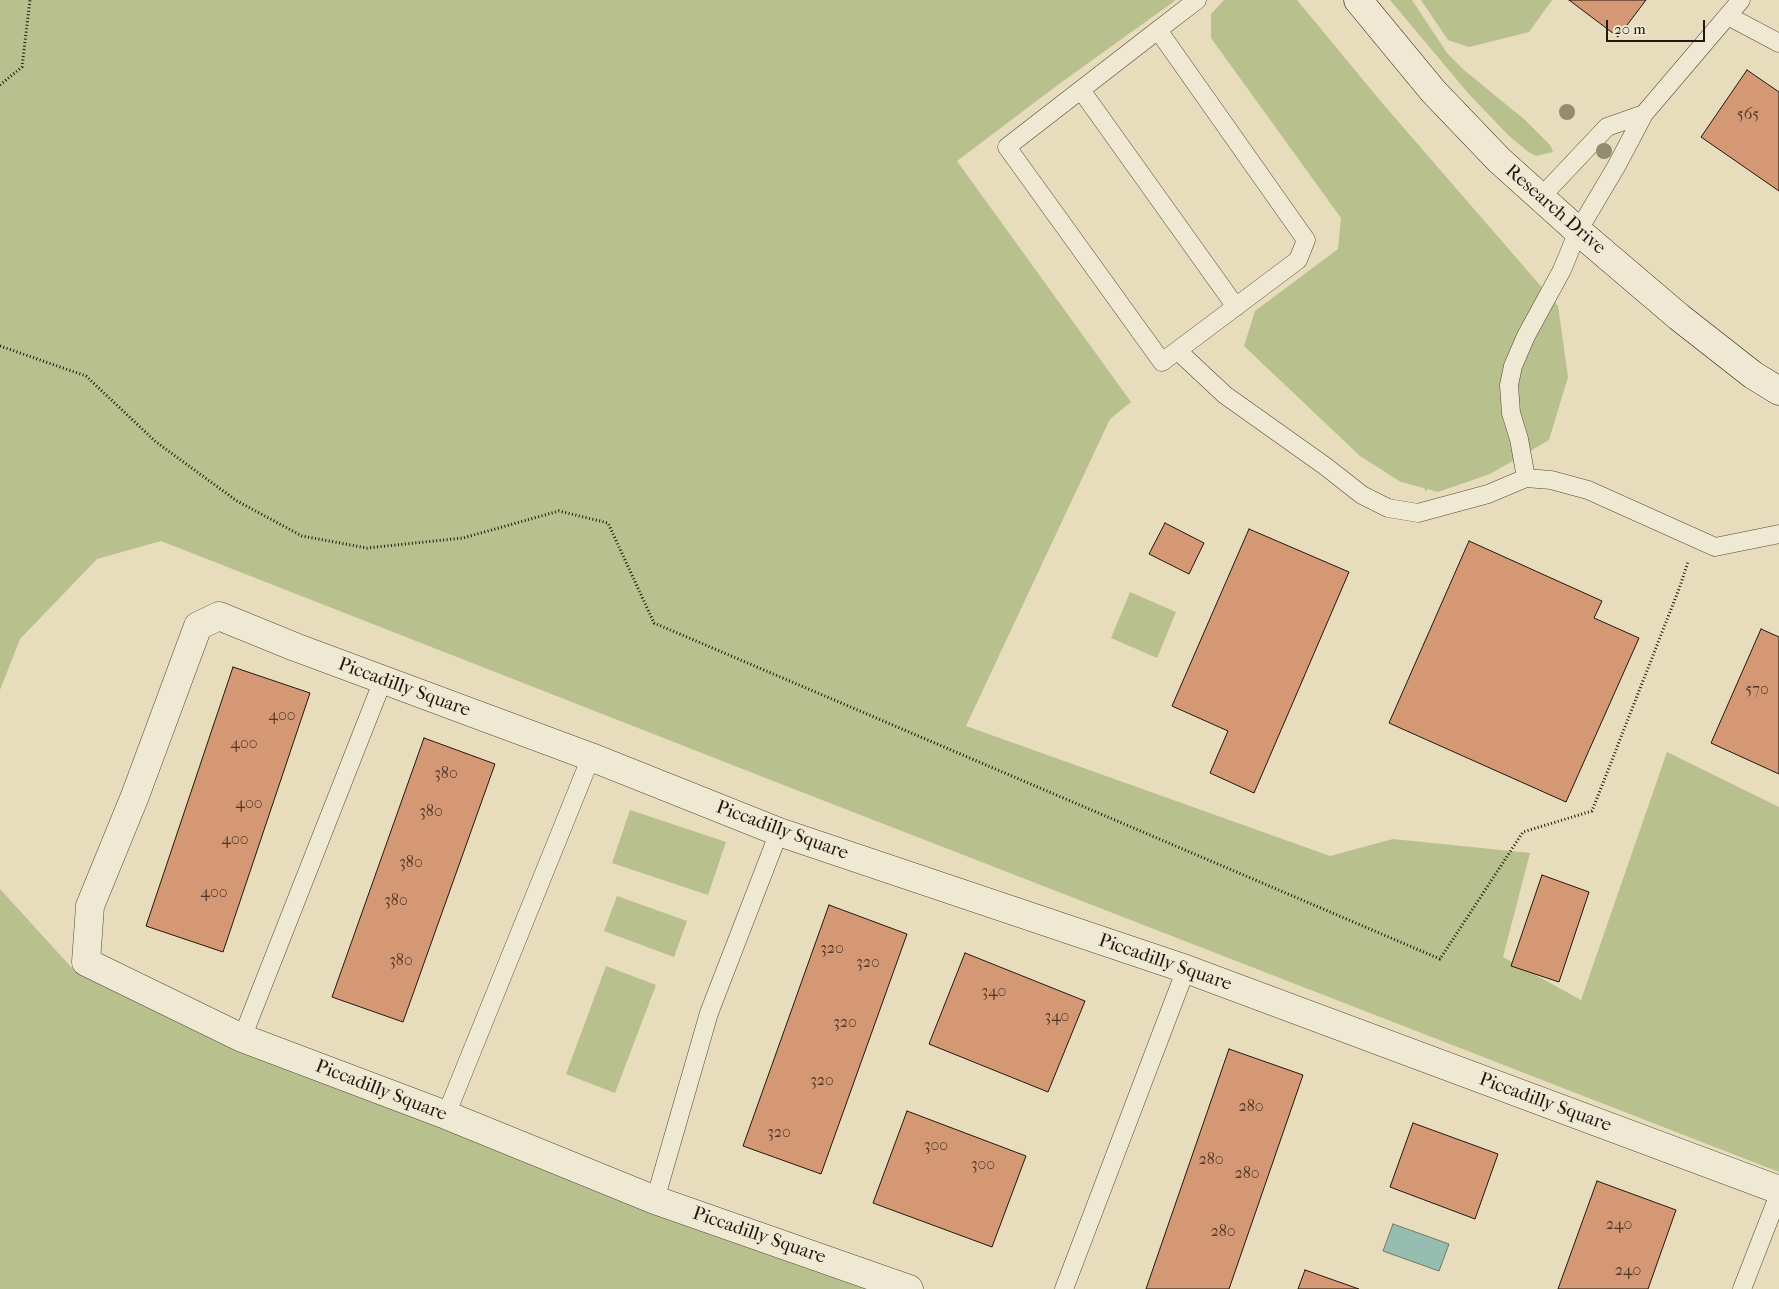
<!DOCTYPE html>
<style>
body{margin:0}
#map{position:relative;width:1779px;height:1289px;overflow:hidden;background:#e7dcbb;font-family:"IM FELL French Canon",serif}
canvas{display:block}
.scale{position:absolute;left:1606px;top:20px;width:99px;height:22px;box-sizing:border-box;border:2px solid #23170f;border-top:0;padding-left:6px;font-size:15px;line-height:18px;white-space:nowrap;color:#23170f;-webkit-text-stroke:4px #efe8d3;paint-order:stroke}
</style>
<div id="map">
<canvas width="1779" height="1289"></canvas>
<div class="scale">20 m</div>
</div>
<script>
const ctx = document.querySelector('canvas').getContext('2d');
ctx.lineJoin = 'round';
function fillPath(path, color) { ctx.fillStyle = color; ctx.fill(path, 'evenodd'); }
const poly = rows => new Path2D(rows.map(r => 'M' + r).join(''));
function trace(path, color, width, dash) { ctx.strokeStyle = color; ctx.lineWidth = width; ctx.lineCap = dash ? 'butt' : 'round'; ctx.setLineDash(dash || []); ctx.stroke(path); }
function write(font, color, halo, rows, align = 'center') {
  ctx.font = font + ' "IM FELL French Canon",serif'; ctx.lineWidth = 4; ctx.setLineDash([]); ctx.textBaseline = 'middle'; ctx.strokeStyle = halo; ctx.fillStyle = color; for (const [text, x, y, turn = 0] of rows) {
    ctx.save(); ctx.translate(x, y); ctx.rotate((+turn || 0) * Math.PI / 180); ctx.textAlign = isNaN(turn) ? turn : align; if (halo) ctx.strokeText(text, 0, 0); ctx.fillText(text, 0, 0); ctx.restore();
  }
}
fillPath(poly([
 [0,0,1176,0,1059,84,957,161,1131,402,1110,419,966,726,1330,856,1393,839,1530,853,1503,957,1581,1000,1667,752,1779,807,1779,1172,786,786,161,541,97,559,20,639,0,690],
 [1224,0,1297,0,1383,104,1558,306,1568,377,1549,440,1490,474,1438,492,1427,489,1426,492,1424,488,1401,482,1360,456,1244,346,1255,311,1338,249,1341,218,1211,38,1211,14],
 [1390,0,1412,0,1447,53,1464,70,1525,120,1550,145,1553,152,1536,156,1527,151,1508,135,1468,93],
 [1421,0,1552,0,1529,32,1469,47,1448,40],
 [1130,592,1176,612,1157,658,1111,638],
 [630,810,726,842,708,895,612,863],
 [0,889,71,967,898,1289,0,1289],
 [617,896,687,921,674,957,604,931],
 [606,966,656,985,615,1093,566,1074]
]), '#b8c08e');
const water = poly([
 [1393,1224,1449,1244,1439,1271,1383,1251,1393,1224]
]);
fillPath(water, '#97bcb0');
trace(water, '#697a70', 1);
const building = poly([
 [1569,0,1646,0,1618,37,1569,0],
 [1747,70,1779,92,1779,191,1701,137,1747,70],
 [1165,523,1204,543,1189,574,1149,554,1165,523],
 [1249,529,1349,572,1254,793,1210,773,1228,731,1172,706,1249,529],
 [1469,541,1602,601,1594,618,1639,638,1566,802,1389,723,1469,541],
 [1761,629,1779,637,1779,774,1711,743,1761,629],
 [233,667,310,693,223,952,146,926,233,667],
 [424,738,495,764,403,1022,332,997,424,738],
 [1542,875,1589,892,1559,982,1511,966,1542,875],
 [829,905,907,934,821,1174,743,1146,829,905],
 [965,953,1085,1001,1048,1092,929,1044,965,953],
 [1229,1049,1303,1075,1229,1289,1146,1289,1229,1049],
 [907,1111,1026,1156,992,1247,873,1203,907,1111],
 [1413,1123,1498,1154,1475,1219,1390,1187,1413,1123],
 [1597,1181,1676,1210,1648,1289,1558,1289,1597,1181],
 [1305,1270,1359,1289,1298,1289,1305,1270]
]);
fillPath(building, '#d49875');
trace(building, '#23170f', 1);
const lane = poly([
 [1728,16,1779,43],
 [1158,30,1306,240,1298,260,1162,362,1007,147,1158,30,1197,0],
 [1081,90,1236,307],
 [1540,198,1607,127,1644,114],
 [1178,351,1225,395,1325,466,1362,495,1388,508,1418,513,1488,494,1526,478,1551,480,1588,490,1715,547,1779,534],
 [1526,478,1519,439,1511,413,1509,385,1513,366,1526,336,1562,270,1578,231,1616,167,1644,114,1741,0],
 [242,1038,383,680],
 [446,1115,591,757],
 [655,1200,709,1013,779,832],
 [1064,1289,1186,969],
 [1742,1289,1779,1194]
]);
const street = poly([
 [909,1289,655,1200,446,1115,242,1038,86,962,90,906,135,796,198,626,219,616,295,647,591,757,779,832,1186,969,1779,1190]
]);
const secondary = poly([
 [1358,0,1433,91,1499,160,1578,231,1679,317,1753,375,1779,391]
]);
trace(lane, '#54483a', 19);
trace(street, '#54483a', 29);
trace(secondary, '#23170f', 29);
trace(poly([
 [0,85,22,67,30,0],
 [0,346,86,376,156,442,237,501,302,536,367,548,463,538,559,511,608,523,654,623,1440,959,1523,832,1592,811,1679,589,1688,562]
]), '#23170f', 3, [1, 2.5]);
trace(lane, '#efe8d3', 18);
trace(street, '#efe8d3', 28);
trace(secondary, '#efe8d3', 28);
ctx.fillStyle = '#948c71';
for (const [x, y] of [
 [1567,112],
 [1604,151]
]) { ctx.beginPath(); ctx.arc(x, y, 8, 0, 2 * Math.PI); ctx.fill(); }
write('16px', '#4f3728', null, [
 ["565",1748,115],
 ["570",1757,690],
 ["400",282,716],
 ["400",244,744],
 ["380",446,774],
 ["400",249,804],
 ["380",431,812],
 ["400",235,840],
 ["380",411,863],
 ["400",214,893],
 ["380",396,901],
 ["320",832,949],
 ["380",401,961],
 ["320",868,963],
 ["340",994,992],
 ["340",1057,1017],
 ["320",845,1023],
 ["320",822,1081],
 ["280",1251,1107],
 ["320",779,1133],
 ["300",936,1146],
 ["280",1211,1160],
 ["300",983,1165],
 ["280",1247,1174],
 ["240",1619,1225],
 ["280",1223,1232],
 ["240",1628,1271]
]);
write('19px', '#23170f', '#efe8d3', [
 ["Research Drive",1555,210,41],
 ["Piccadilly Square",404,688,20],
 ["Piccadilly Square",782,831,20],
 ["Piccadilly Square",1165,963,19],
 ["Piccadilly Square",381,1091,21],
 ["Piccadilly Square",1545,1103,20],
 ["Piccadilly Square",759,1236,19]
]);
</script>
